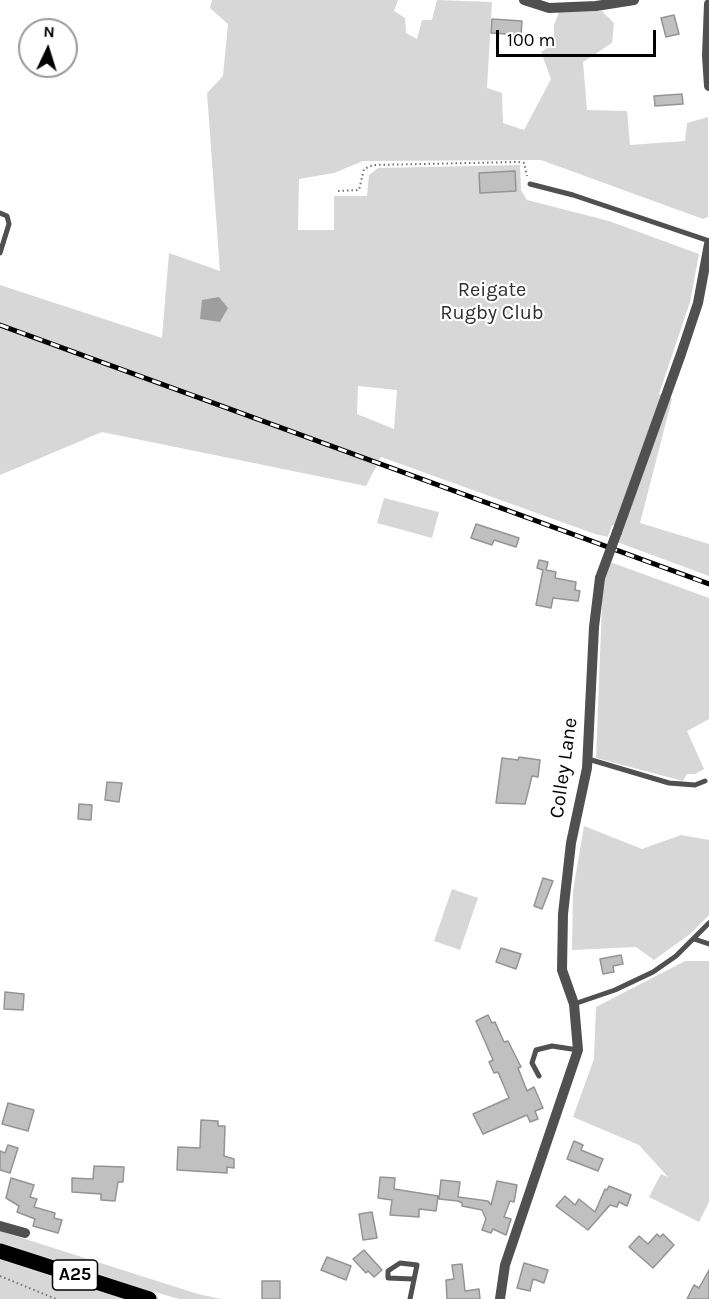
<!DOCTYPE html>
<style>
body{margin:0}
#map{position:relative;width:709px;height:1299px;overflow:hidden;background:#fff;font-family:Karla,sans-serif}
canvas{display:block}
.north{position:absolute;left:18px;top:18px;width:60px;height:60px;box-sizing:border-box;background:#fff;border:2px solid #999;border-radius:50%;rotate:4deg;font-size:16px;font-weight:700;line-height:24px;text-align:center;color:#000}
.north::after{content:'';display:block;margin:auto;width:21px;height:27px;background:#000;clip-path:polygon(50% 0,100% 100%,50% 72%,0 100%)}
.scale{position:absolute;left:496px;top:30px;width:160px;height:27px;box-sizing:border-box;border:3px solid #000;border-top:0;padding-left:8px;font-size:18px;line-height:21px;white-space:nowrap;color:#000;-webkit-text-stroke:4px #fff;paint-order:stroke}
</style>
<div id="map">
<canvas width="709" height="1299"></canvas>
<div class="north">N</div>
<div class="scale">100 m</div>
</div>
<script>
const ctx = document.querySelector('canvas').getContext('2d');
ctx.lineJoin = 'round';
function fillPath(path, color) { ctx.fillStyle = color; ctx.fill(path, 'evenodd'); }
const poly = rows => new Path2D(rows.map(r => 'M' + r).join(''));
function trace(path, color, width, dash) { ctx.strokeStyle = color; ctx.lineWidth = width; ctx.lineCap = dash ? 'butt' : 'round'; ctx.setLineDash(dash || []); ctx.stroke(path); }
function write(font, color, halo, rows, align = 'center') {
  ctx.font = font + ' Karla,sans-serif'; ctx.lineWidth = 4.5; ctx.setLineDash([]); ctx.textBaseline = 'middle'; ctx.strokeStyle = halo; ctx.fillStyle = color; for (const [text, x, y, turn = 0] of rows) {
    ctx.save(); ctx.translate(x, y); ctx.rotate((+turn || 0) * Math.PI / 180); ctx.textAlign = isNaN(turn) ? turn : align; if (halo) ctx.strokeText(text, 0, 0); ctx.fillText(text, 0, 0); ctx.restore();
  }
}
fillPath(poly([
 [212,0,398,0,394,11,405,18,406,33,417,39,422,20,432,20,437,0,492,2,487,88,502,93,503,123,524,130,551,79,541,52,554,44,554,25,559,12,602,11,614,23,612,43,583,62,587,110,627,111,630,145,685,141,687,123,708,117,708,217,703,219,541,160,363,161,334,173,299,179,298,230,334,230,334,196,367,196,369,175,378,168,520,165,521,190,527,200,609,221,699,254,690,302,659,394,672,399,640,523,709,544,709,576,617,542,622,528,612,525,608,537,595,534,381,457,366,486,102,432,0,475,0,285,162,338,169,253,220,271,207,93,223,76,228,24,210,8],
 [358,386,397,390,394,429,357,414],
 [384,498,439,512,432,538,377,523],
 [610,562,709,598,709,719,687,731,704,769,695,774,687,774,683,781,596,758,603,579],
 [584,826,642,849,681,835,709,840,709,915,690,934,654,960,636,947,572,950,573,891],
 [452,889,478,898,460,950,434,941],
 [685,961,709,961,709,1202,699,1222,649,1197,661,1174,668,1177,639,1145,573,1117,594,1059,596,1007],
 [0,1231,198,1294,222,1299,179,1299,128,1284,0,1243],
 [0,1251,149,1299,0,1299]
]), '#d7d7d7');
fillPath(poly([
 [219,297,228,308,220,322,200,319,202,300]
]), '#9e9e9e');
const building = poly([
 [674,15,679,34,666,37,661,18,674,15],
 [492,19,522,21,521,35,491,33,492,19],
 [682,94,683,104,655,106,654,96,682,94],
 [515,171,516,191,480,193,479,173,515,171],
 [476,524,519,538,516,547,494,540,492,545,471,538,476,524],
 [539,560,548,562,546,570,556,572,555,578,576,582,575,590,580,591,578,601,553,598,551,608,536,605,543,570,537,568,539,560],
 [519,757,540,760,538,777,532,776,525,804,496,803,502,758,518,760,519,757],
 [107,782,122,783,119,802,105,800,107,782],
 [79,804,92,805,91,820,78,819,79,804],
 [543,878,553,881,542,909,534,906,543,878],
 [501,948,521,954,516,969,496,962,501,948],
 [621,955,623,964,613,966,614,972,603,974,600,959,621,955],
 [5,992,24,994,23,1010,4,1009,5,992],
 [488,1015,492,1023,495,1022,504,1042,508,1041,521,1067,518,1068,527,1091,534,1087,543,1108,535,1111,538,1119,530,1122,527,1115,483,1134,473,1114,509,1098,498,1072,494,1073,489,1062,493,1060,476,1021,488,1015],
 [8,1103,34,1110,28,1131,2,1124,8,1103],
 [201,1120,218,1121,218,1126,225,1126,224,1156,234,1159,234,1168,227,1167,227,1173,177,1170,178,1147,200,1148,201,1120],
 [574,1141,583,1145,581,1150,603,1159,598,1171,567,1159,574,1141],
 [8,1145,18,1148,10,1173,0,1170,0,1151,5,1153,8,1145],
 [94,1166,124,1167,123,1182,118,1182,115,1201,101,1200,101,1194,72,1192,72,1178,93,1179,94,1166],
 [380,1177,395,1178,394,1189,438,1196,436,1211,419,1209,419,1217,390,1215,392,1200,378,1198,380,1177],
 [11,1178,34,1185,30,1197,37,1199,34,1207,55,1213,54,1218,62,1220,58,1233,33,1226,35,1219,17,1212,19,1206,6,1198,11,1178],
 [441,1180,460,1182,458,1197,488,1201,491,1205,497,1181,517,1185,514,1202,510,1201,504,1217,511,1219,506,1235,493,1229,491,1233,482,1230,486,1219,482,1210,462,1206,462,1203,458,1201,439,1199,441,1180],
 [609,1186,631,1195,627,1206,619,1202,617,1207,610,1205,588,1230,556,1206,565,1196,575,1205,579,1199,595,1212,605,1189,607,1190,609,1186],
 [372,1212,377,1238,363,1240,359,1214,372,1212],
 [657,1234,660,1237,663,1234,674,1245,653,1268,629,1247,639,1236,648,1244,657,1234],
 [364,1250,382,1270,374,1277,368,1271,366,1273,353,1259,364,1250],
 [327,1257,351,1266,346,1280,321,1270,327,1257],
 [524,1263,548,1270,544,1283,533,1279,530,1291,517,1288,524,1263],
 [462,1264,465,1291,479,1289,480,1299,447,1299,446,1280,454,1279,452,1265,462,1264],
 [709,1270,709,1299,687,1299,694,1285,699,1288,709,1270],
 [262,1281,280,1281,280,1299,262,1299,262,1281]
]);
fillPath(building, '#c0c0c0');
trace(building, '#949494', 1.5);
const primary = poly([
 [0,1251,149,1299]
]);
trace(primary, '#dbdbdb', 18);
trace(poly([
 [338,191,359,190,364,169,373,165,518,162,524,163,527,176],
 [0,1276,56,1299]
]), '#727272', 2, [1.5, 3]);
trace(poly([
 [530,184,573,195,709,241],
 [0,213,7,216,9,224,0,253],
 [588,759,669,783,695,785,705,781],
 [694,939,709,944],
 [574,1004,615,990,653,972,676,956,709,923],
 [539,1076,532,1063,536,1050,552,1046,578,1050],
 [410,1299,417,1265,400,1263,388,1271,388,1278,413,1279]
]), '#505050', 5);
trace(poly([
 [524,0,549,8,596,6,634,0],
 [709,4,707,56,709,86],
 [617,532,681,354,698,303,709,244],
 [0,1226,25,1233],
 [500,1299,505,1265,578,1050,574,1004,562,970,563,914,571,843,587,768,594,627,600,578]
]), '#505050', 10);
trace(primary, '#000', 15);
const rail = poly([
 [0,325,709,584]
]);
trace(rail, '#000', 5);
trace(rail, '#fff', 3, [9]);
trace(poly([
 [600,578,617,532]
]), '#505050', 10);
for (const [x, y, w] of [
 [75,1275,45]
]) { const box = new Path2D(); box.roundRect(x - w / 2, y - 15, w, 30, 4.5); ctx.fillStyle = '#fff'; ctx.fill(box); trace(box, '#000', 1.5); }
write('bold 18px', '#000', null, [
 ["A25",75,1275]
]);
write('20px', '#2e2e2e', '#fff', [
 ["Reigate",492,290],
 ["Rugby Club",492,313]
]);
write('20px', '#000', '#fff', [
 ["Colley Lane",564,768,-82]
]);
</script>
